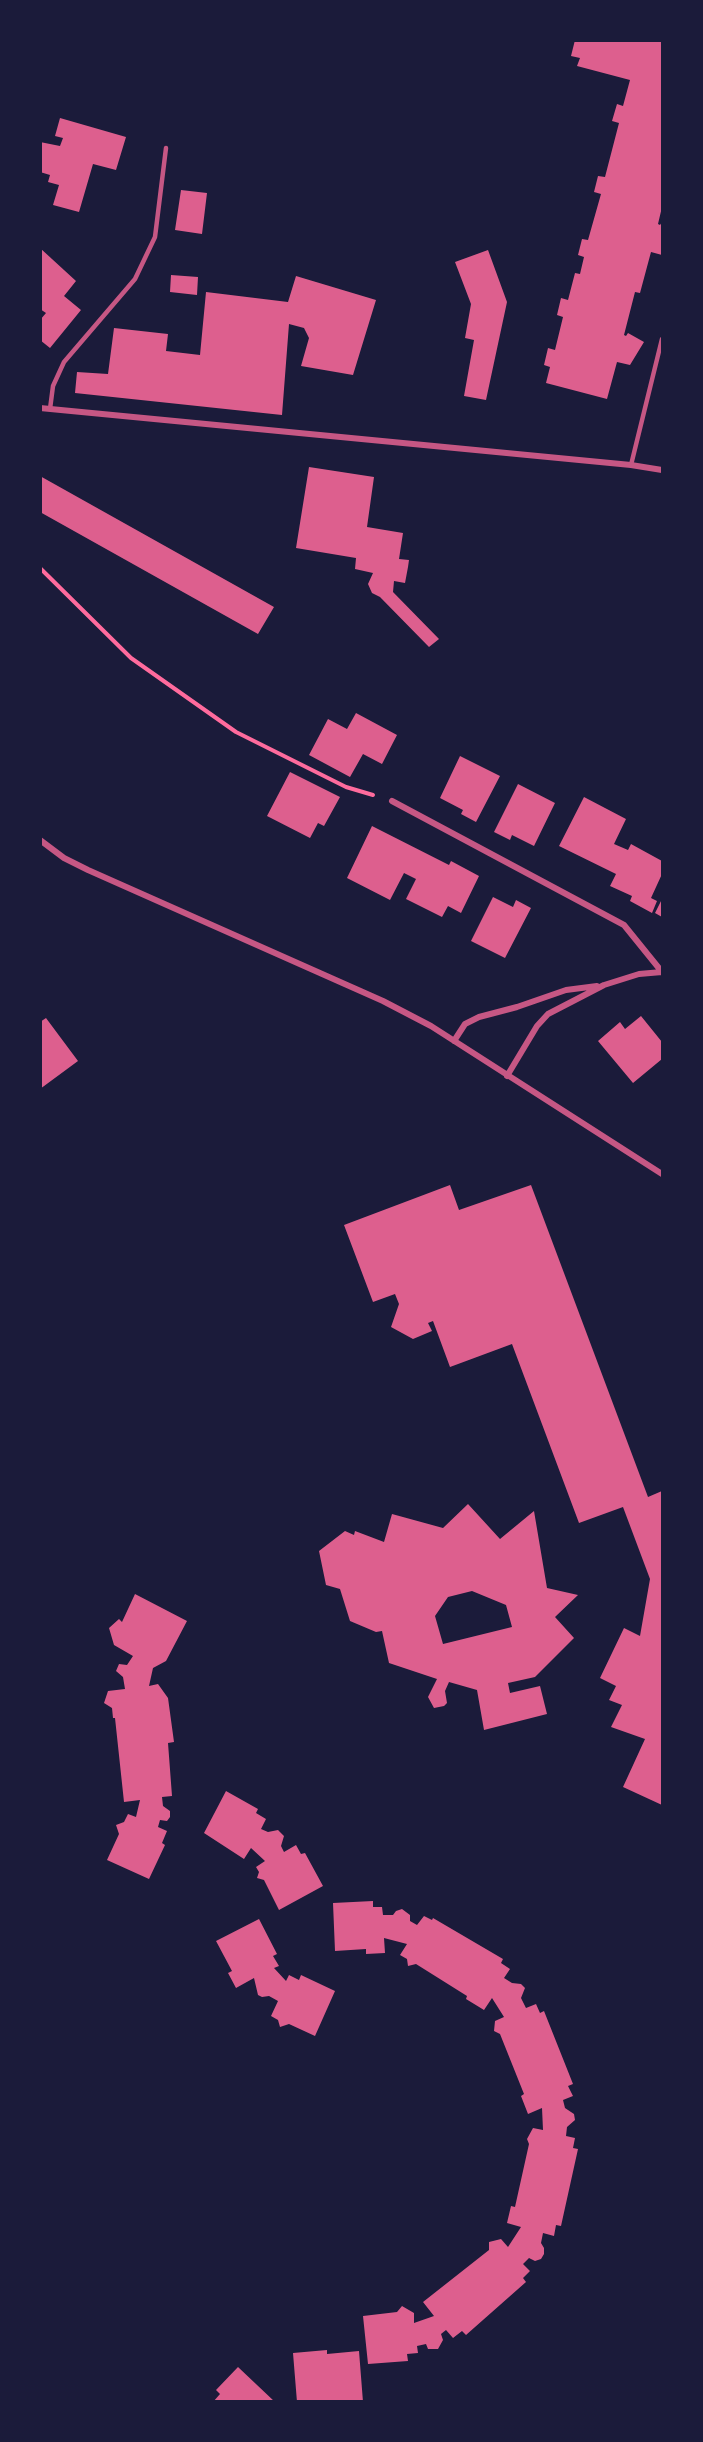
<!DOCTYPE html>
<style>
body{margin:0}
#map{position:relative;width:703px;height:2442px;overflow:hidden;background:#1b1b3a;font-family:"Exo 2",sans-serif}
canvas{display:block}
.frame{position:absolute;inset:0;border:42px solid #1b1b3a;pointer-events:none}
</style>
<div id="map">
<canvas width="703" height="2442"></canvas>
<div class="frame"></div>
</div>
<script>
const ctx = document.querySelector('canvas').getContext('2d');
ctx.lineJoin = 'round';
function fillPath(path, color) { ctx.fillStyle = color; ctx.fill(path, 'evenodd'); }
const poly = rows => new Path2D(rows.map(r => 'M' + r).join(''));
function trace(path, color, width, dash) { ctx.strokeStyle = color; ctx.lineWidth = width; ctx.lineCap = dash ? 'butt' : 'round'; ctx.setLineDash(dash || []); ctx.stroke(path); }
fillPath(poly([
 [575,40,662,40,662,207,658,224,660,225,662,222,662,255,651,252,640,293,635,292,624,335,626,336,628,333,644,342,630,365,617,362,607,399,546,383,550,367,544,365,548,348,555,350,563,317,557,315,561,298,568,300,575,273,580,274,584,257,578,255,582,239,588,240,601,194,594,192,598,176,605,177,619,123,612,121,617,104,623,106,630,80,577,66,580,58,571,56],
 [60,118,126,137,116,170,93,164,79,212,53,205,59,185,48,182,50,175,40,172,40,142,60,146,63,138,55,136],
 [181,190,207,193,202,234,175,230],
 [40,248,76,281,64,296,81,310,50,348,40,340,40,320,46,313,40,309],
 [488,250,507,302,486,400,464,396,474,340,465,338,471,304,455,262],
 [171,275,198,277,197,295,170,292],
 [296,276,376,300,353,375,301,366,309,338,304,328,289,324,282,415,75,393,77,372,108,374,114,328,168,334,166,351,200,355,206,292,288,302],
 [309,467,374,477,367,527,403,533,399,559,409,560,408,567,405,583,394,581,393,592,439,639,429,647,380,597,372,593,368,584,373,573,355,569,356,558,296,548],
 [40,476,274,607,258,634,40,512],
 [356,713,397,735,382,764,363,754,350,777,309,755,328,719,347,729],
 [460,756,500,776,476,822,461,814,463,810,440,798],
 [290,772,340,797,324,826,318,823,310,838,267,816],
 [518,784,555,803,534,846,512,835,510,840,494,832],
 [584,797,626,819,614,844,628,850,631,844,662,861,662,874,651,898,657,901,652,913,630,901,632,896,610,886,616,874,559,846],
 [372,826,449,865,451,861,479,876,461,913,448,906,442,917,406,899,416,879,404,873,390,900,347,878],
 [493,897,513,907,516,900,531,908,505,958,471,941],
 [662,899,662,917,655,913],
 [641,1016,662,1042,662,1059,633,1083,598,1041,620,1022,625,1029],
 [46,1018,78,1061,40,1089,40,1022],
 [450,1185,459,1210,531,1185,648,1497,662,1491,662,1805,623,1787,645,1739,611,1727,622,1705,609,1700,616,1686,600,1678,624,1628,640,1636,650,1579,623,1507,579,1523,512,1344,450,1367,433,1321,428,1323,432,1331,413,1339,391,1327,399,1304,395,1294,373,1302,344,1225],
 [468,1504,500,1539,534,1511,547,1588,578,1595,555,1617,574,1638,535,1677,508,1683,510,1693,540,1686,547,1714,484,1730,477,1690,449,1682,445,1691,447,1703,444,1706,434,1708,428,1697,437,1679,389,1663,382,1631,376,1632,350,1621,340,1589,326,1585,319,1551,345,1531,354,1535,355,1531,384,1542,392,1514,443,1528],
 [472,1591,506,1605,512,1627,443,1644,435,1616,448,1597],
 [135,1594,187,1621,166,1661,153,1668,149,1686,158,1684,168,1698,174,1742,168,1743,172,1796,162,1797,163,1806,170,1811,170,1817,167,1821,160,1820,158,1827,167,1831,162,1843,165,1845,149,1879,107,1860,119,1834,116,1825,124,1822,128,1814,136,1817,140,1800,124,1802,115,1718,113,1718,112,1708,104,1703,108,1691,125,1689,123,1677,116,1671,119,1664,127,1665,133,1656,114,1645,109,1628,119,1619,122,1622],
 [226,1791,258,1809,256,1813,266,1819,261,1829,268,1832,278,1830,284,1836,281,1846,284,1852,296,1845,301,1854,305,1853,323,1886,279,1910,264,1880,257,1878,259,1872,256,1867,265,1861,251,1848,244,1859,204,1833],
 [373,1901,373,1907,382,1907,383,1915,393,1915,396,1911,402,1909,410,1915,410,1921,417,1925,424,1916,432,1920,433,1918,503,1959,501,1963,510,1969,504,1978,512,1983,521,1984,525,1988,521,1998,526,2008,536,2004,540,2013,544,2011,573,2084,568,2086,573,2096,563,2100,565,2108,574,2114,575,2120,567,2127,566,2136,575,2138,573,2148,578,2149,561,2226,556,2225,554,2236,543,2233,541,2243,544,2248,544,2254,541,2259,535,2261,529,2258,523,2264,530,2271,523,2278,526,2282,466,2335,462,2331,453,2338,446,2330,441,2334,443,2340,438,2349,428,2349,426,2344,417,2346,418,2353,407,2354,408,2361,368,2364,363,2316,397,2312,402,2306,414,2313,414,2323,434,2316,423,2302,489,2250,489,2242,501,2239,508,2247,521,2227,507,2223,511,2206,515,2207,529,2144,527,2139,533,2128,543,2130,542,2108,528,2114,521,2096,524,2094,500,2034,494,2031,495,2021,504,2017,492,1998,484,2010,466,1999,467,1996,416,1964,408,1966,407,1959,400,1955,407,1944,384,1938,385,1953,366,1954,366,1949,335,1951,333,1903],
 [259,1919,277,1954,273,1956,279,1966,274,1968,286,1981,289,1975,299,1980,301,1975,335,1991,315,2036,289,2024,280,2027,278,2020,271,2016,278,2001,269,1996,262,1997,258,1995,254,1978,236,1988,228,1973,232,1971,216,1941],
 [327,2350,327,2354,359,2351,363,2402,297,2402,293,2353],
 [238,2367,275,2402,213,2402,220,2394,216,2390]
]), '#dd5f8e');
trace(poly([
 [40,568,131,658,236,732,346,787,373,795]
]), '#ff6b9d', 4);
trace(poly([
 [50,409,53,386,64,362,135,279,155,237,166,148],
 [631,465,662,339]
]), '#c65784', 4.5);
trace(poly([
 [40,408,631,465,662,470],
 [392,801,624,925,662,972],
 [40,840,64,858,88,870,383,1001,431,1026,662,1174],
 [454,1041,465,1024,479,1017,517,1007,566,990,597,986],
 [507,1076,537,1026,548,1014,604,985,639,974,662,972]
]), '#c65784', 6);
</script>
